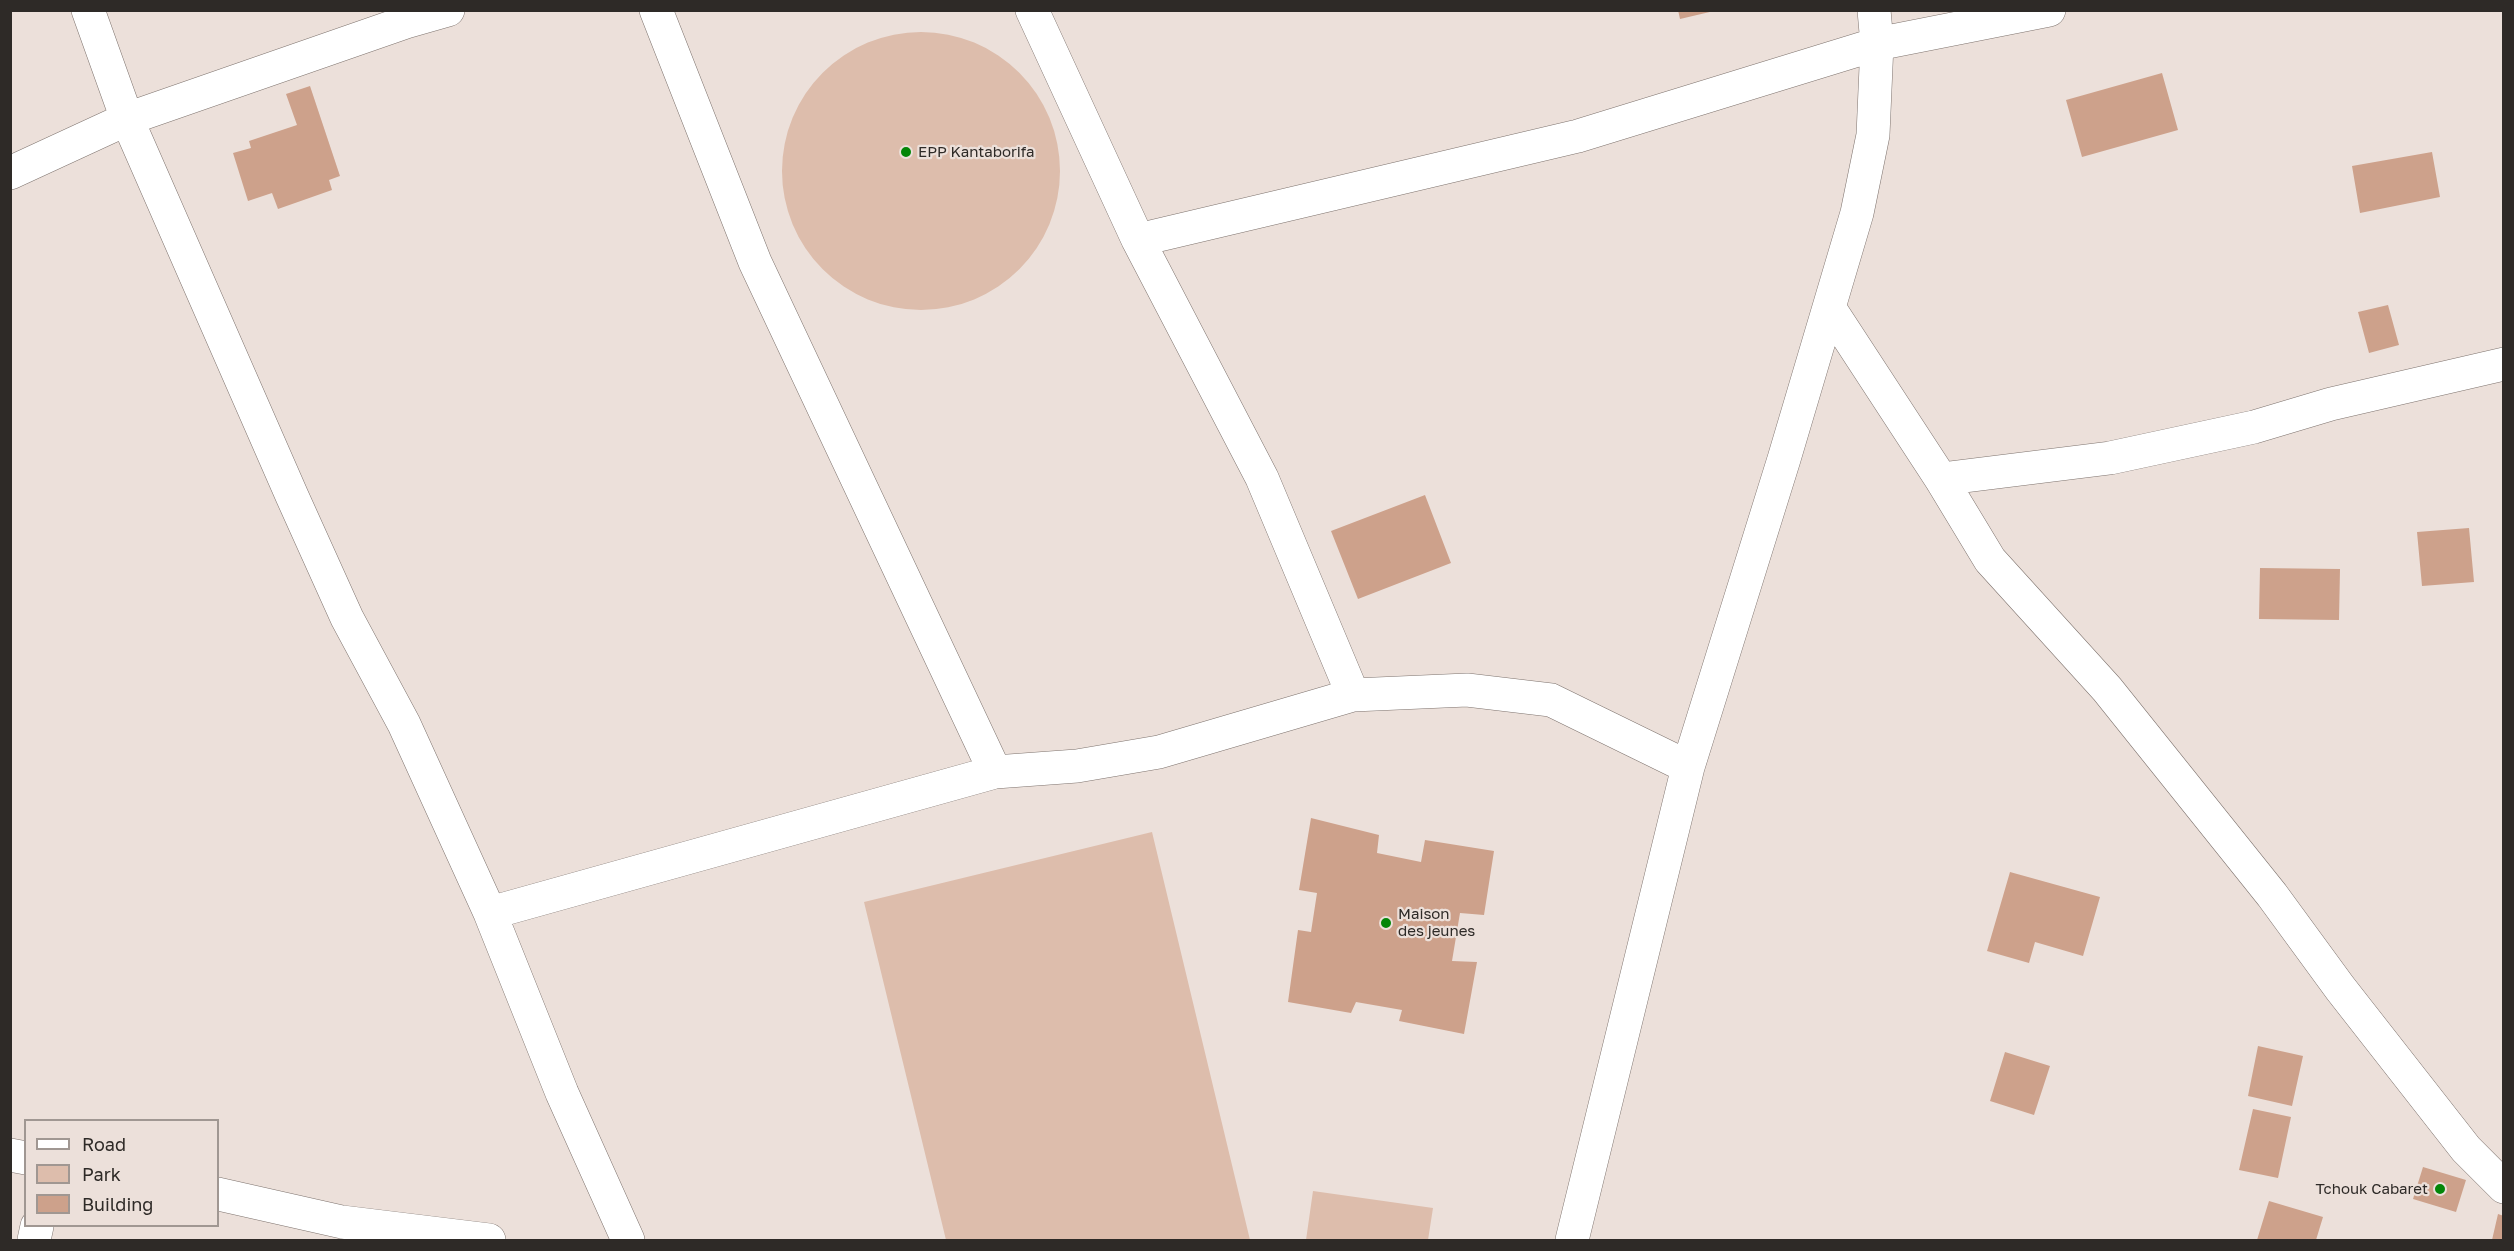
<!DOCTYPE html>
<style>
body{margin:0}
#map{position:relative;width:2514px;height:1251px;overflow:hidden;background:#ece0da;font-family:"Golos Text",sans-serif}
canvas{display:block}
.frame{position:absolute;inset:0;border:12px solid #2e2a27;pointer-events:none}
.legend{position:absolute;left:24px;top:1119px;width:195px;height:108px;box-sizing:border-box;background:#ece0da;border:2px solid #a09792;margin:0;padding:8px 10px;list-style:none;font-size:18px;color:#2e2a27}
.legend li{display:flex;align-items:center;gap:12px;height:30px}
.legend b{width:30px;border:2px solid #a09792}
</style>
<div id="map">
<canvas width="2514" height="1251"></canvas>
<div class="frame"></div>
<ul class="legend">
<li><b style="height:8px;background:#fff"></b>Road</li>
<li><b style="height:16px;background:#ddbdac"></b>Park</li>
<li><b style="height:16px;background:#cda18b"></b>Building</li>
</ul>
</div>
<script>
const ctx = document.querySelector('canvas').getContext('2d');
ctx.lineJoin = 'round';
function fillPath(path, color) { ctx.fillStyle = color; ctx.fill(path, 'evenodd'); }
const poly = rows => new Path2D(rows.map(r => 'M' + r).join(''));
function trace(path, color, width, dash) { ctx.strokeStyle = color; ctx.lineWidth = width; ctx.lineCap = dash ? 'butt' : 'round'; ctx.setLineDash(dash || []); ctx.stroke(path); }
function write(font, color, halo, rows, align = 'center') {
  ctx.font = font + ' "Golos Text",sans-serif'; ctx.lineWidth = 4.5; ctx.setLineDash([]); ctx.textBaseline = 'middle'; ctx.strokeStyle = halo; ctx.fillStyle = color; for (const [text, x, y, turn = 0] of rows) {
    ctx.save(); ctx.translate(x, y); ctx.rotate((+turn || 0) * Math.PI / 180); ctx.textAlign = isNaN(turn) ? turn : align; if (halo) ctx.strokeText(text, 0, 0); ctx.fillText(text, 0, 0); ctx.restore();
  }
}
fillPath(poly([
 '782 171a139 139 0 1 1 278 0a139 139 0 1 1-278 0Z',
 [1152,832,1250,1240,946,1240,864,902],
 [1313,1191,1433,1208,1428,1240,1306,1240]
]), '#ddbdac');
fillPath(poly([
 [1678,10,1714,10,1714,11,1680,19],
 [2162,73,2178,130,2082,157,2066,100],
 [310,86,340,176,329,180,332,190,278,209,272,193,248,201,233,153,251,148,249,141,297,125,286,94],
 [2432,152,2440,197,2360,213,2352,166],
 [2388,305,2399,345,2369,353,2358,312],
 [1425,495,1451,563,1358,599,1331,531],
 [2469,528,2474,582,2422,586,2417,532],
 [2260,568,2340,569,2339,620,2259,619],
 [1311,818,1379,835,1377,853,1421,862,1425,840,1494,851,1484,915,1460,913,1452,961,1477,962,1464,1034,1399,1021,1402,1010,1356,1002,1351,1013,1288,1002,1298,930,1311,932,1317,893,1299,890],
 [2010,872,2100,897,2083,956,2035,942,2029,963,1987,951],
 [2258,1046,2303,1056,2292,1106,2248,1096],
 [2005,1052,2050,1066,2034,1115,1990,1101],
 [2253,1109,2291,1117,2278,1178,2239,1170],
 [2423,1167,2466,1180,2456,1212,2413,1199],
 [2269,1201,2323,1217,2316,1240,2257,1240],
 [2498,1214,2504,1216,2504,1240,2492,1240]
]), '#cda18b');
const minor = poly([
 [88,10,127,119,292,496,347,618,404,724,490,913,562,1093,628,1240],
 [656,10,755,262,995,772],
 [1032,10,1138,240,1262,478,1353,695],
 [10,173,127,119,406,22,448,10],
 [1138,240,1578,136,1877,44,2049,10],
 [1830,309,1941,479,1990,560,2107,689,2272,895,2340,988,2466,1149,2504,1187],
 [1941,479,2110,458,2254,427,2331,404,2504,364],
 [490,913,995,772,1077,766,1159,752,1353,695,1467,690,1551,700,1688,767],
 [10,1155,26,1158],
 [218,1194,342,1222,489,1240],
 [34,1240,37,1226],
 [1572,1240,1688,767,1784,459,1857,213,1873,135,1877,44,1874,10]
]);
trace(minor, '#7e736e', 34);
trace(minor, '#fff', 33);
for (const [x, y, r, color] of [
 [906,152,6,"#038608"],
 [1386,923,6,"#038608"],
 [2440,1189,6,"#038608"]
]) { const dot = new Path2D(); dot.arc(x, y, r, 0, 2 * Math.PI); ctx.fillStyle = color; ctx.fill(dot); trace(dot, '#ece0da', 2); }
write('15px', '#2e2a27', '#ece0da', [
 ["EPP Kantaborifa",918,152],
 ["Maison",1398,914],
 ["des jeunes",1398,931],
 ["Tchouk Cabaret",2428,1189,"right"]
], 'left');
</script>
